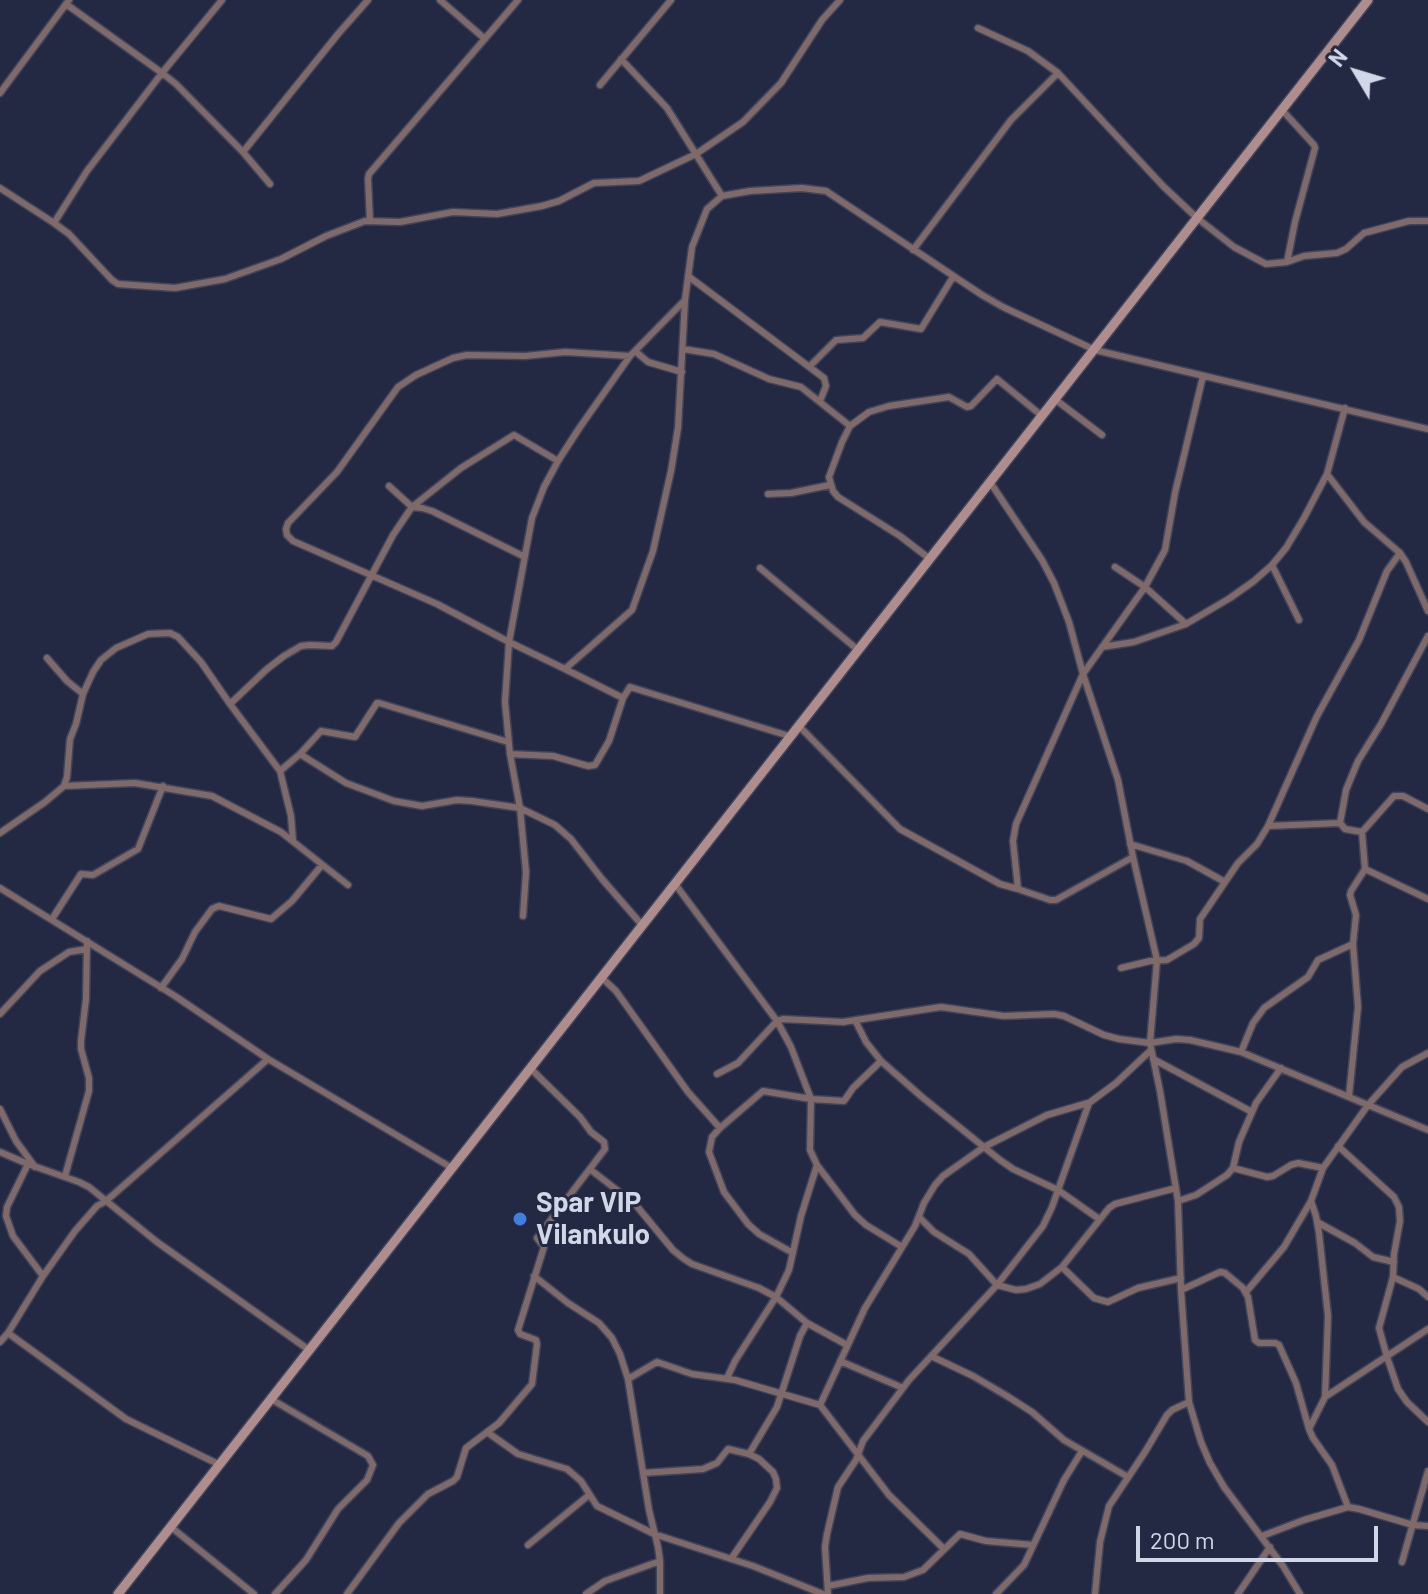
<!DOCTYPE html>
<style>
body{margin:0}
#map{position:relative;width:1428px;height:1594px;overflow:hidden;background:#232943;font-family:Barlow,sans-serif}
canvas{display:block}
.north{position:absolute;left:1316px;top:32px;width:80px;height:80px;-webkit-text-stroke:6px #232943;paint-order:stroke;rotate:308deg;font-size:22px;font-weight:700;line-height:32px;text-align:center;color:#d2d7e8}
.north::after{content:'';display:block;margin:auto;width:28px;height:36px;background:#d2d7e8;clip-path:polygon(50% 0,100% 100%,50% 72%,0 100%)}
.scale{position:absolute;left:1136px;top:1526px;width:242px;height:36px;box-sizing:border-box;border:4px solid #d2d7e8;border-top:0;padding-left:10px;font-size:24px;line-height:28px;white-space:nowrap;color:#d2d7e8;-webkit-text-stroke:6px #232943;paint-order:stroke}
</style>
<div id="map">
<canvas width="1428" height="1594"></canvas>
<div class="north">N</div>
<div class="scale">200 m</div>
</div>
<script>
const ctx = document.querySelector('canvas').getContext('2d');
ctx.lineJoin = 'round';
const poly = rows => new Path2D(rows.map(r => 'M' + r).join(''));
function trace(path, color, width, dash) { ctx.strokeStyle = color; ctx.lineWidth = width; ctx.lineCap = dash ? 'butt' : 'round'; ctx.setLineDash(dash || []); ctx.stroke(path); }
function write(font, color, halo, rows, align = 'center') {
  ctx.font = font + ' Barlow,sans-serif'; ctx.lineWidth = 6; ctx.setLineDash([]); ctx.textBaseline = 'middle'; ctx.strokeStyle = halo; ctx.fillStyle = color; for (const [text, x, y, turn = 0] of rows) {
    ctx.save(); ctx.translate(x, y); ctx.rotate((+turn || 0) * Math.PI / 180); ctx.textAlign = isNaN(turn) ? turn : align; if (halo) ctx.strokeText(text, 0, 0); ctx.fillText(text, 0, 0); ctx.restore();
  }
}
const minor = poly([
 [222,0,162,73,176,84,243,152,338,34,368,0],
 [440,0,485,39],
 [66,4,162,73,87,171,54,223,69,234,112,280,118,284,175,288,225,279,281,259,326,236,365,221,400,222,453,212,497,214,542,206,559,201,594,183,639,181,696,154,743,122,781,83,822,20,840,0],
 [978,28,1028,51,1058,73,1163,186,1197,218,1234,247,1266,264,1287,262,1304,256,1337,253,1346,249,1364,233,1409,221,1428,221],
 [621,59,667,108,722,196,750,191,802,188,826,191,982,295,1003,307,1095,350,1428,429],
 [600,85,671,0],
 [0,93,69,0],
 [1283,111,1314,145,1315,148,1295,222,1287,262],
 [243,152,270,184],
 [0,188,54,223],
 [370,221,368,179,369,174,518,0],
 [913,250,1011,120,1058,73],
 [688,276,824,378,826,386,820,401],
 [683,349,714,354,769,379,801,387,850,426],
 [635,351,648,362,682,372],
 [630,356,565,352,525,356,467,355,453,358,416,375,398,387,337,472,288,523,286,529,287,535,293,541,437,604,509,642,532,518,544,487,558,461,580,427,630,356,685,300],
 [810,366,836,340,863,338,880,322,921,329,953,277],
 [1056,400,1102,435],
 [1327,474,1364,522,1400,553,1406,562,1428,611],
 [990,482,1042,560,1054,583,1069,622,1083,674,1118,780,1133,857,1157,960,1150,1043,1160,1091,1178,1201,1181,1290,1189,1402,1201,1442,1210,1463,1224,1487,1283,1566,1300,1594],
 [389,486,412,507,461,468,514,435,558,461],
 [768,494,791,493,830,485],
 [930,559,900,536,838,497,833,491,829,477,842,442,850,426,869,412,889,406,949,397,967,407,971,406,997,379,1042,416],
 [1272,565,1299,620],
 [1115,567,1145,587,1186,624],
 [760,568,858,650],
 [1102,647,1134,642,1186,624,1230,598,1254,581,1272,565,1286,548,1304,518,1327,474,1345,408],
 [47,658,67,681,83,694,93,672,101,660,116,648,148,634,170,633,178,637,201,662,230,704,267,669,284,656,301,646,310,645,332,646,336,642,393,535,412,507,422,508,432,511,523,556],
 [565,669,623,698,630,687,789,736],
 [83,694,76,724,70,739,67,777,64,786,135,783,212,796,281,832,348,885],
 [230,704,280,771,300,754,346,783,394,801,422,806,457,800,472,801,520,808,555,825,571,839,602,879,642,925],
 [798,725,900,829,1000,884,1018,889,1013,841,1016,824,1083,674,1145,587,1165,550,1175,493,1203,376],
 [300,754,321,731,355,737,377,703,379,703,508,742],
 [510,754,553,756,588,766,595,765,609,741,623,698],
 [280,771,291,816,293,841],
 [1268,826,1340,823],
 [1362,832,1394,796,1403,796,1428,809],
 [0,833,45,802,64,786],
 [1130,844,1187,861,1225,882],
 [1365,869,1428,899],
 [675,884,777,1021,791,1047,811,1099,810,1150,817,1165,855,1215,866,1225,902,1247],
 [0,888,175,996,268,1059,452,1168],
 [1018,889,1050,900,1056,900,1133,857],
 [523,916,526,872,520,808,510,754,505,702,509,642,565,669,632,610,653,551,671,471,678,428,685,300,692,247,707,209,722,196],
 [52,919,81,874,93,875,138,849,163,786],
 [1121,968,1150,961,1167,960,1194,944,1199,938,1200,919,1238,863,1257,844,1268,826,1317,716,1359,640,1387,571,1400,553],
 [601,977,616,991,688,1092,720,1128],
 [161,988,182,959,195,932,212,909,219,906,271,919,292,901,322,865],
 [0,1014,40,971,69,952,87,949],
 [855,1020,866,1042,881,1061,922,1097,1000,1160,1013,1169,1058,1190,1099,1219],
 [1241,1052,1253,1023,1264,1008,1308,977,1318,960,1353,944,1356,915,1350,895,1351,891,1365,869,1362,832,1345,829,1340,823,1346,790,1358,761,1381,724,1428,636],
 [1428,1053,1402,1067,1368,1105,1323,1168,1311,1201,1316,1216,1319,1233,1328,1316,1325,1397,1309,1429,1313,1438,1332,1465,1348,1507,1359,1509,1413,1525,1428,1526],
 [1153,1059,1252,1112],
 [717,1074,738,1063,777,1021,783,1019,843,1022,941,1007,1004,1016,1054,1014,1064,1016,1104,1035,1119,1039,1150,1043,1176,1039,1190,1040,1241,1052,1428,1130],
 [1349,1096,1358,1007,1353,944],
 [0,1109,16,1141,35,1167],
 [1338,1146,1394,1197,1399,1207,1400,1221,1394,1254,1393,1277,1419,1289,1428,1297],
 [0,1152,28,1164,79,1182,89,1187,157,1242,309,1350],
 [28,1164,7,1207,6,1216,13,1236,43,1276],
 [1233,1168,1267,1177,1273,1176,1291,1165,1298,1163,1323,1168],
 [591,1170,635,1204,673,1250,684,1259,692,1264,759,1288,776,1297,807,1323,847,1345],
 [65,1176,89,1091,89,1078,81,1049,81,1041,86,999,87,941],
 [1178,1201,1196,1195,1227,1175,1233,1168,1239,1142,1256,1103,1281,1068],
 [919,1217,934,1232,969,1254,997,1285,1016,1290,1026,1289,1040,1284,1062,1267,1109,1208,1115,1204,1176,1188],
 [1317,1222,1355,1243,1373,1257,1394,1262],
 [793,1253,759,1234,748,1224,724,1192,709,1152,712,1137,720,1128,763,1091,811,1099,844,1101,853,1088,881,1061],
 [1062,1267,1094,1298,1108,1302,1138,1288,1181,1278],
 [534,1276,568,1303,599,1323,612,1338,620,1354,628,1379,649,1510,658,1547,660,1561,660,1594],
 [1393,1277,1379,1328,1387,1357,1398,1389,1407,1402,1428,1422],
 [1181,1290,1220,1272,1225,1273,1243,1288,1248,1297,1255,1340,1259,1343,1275,1343,1279,1345,1296,1383,1309,1429],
 [1246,1292,1284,1247,1311,1201],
 [8,1333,126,1419,220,1465],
 [0,1342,8,1333,43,1276,75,1231,97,1206,106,1201,268,1059],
 [931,1356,973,1376,1007,1396,1032,1412,1064,1440,1128,1477],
 [840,1361,903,1388],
 [727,1378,735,1361,776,1297,789,1270,801,1216,817,1165],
 [628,1379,657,1362,692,1374,735,1380,820,1405,889,1495,944,1549],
 [1325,1397,1428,1329],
 [271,1399,368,1456,373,1465,367,1480,338,1509,306,1560,275,1594],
 [820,1405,865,1308,915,1226,924,1203,935,1185,943,1176,984,1147,1047,1115,1088,1103],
 [487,1432,518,1454,567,1469,581,1481,597,1506,636,1525,654,1534,753,1566,823,1594],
 [749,1454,777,1407,800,1336,807,1323],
 [643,1473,703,1469,717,1463,728,1449,749,1454,759,1459,773,1472,776,1479,777,1488,770,1502,731,1559],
 [171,1527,254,1594],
 [1262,1536,1304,1520,1348,1507],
 [528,1545,589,1495],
 [1402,1562,1428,1471],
 [828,1586,868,1578,904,1577,923,1570,960,1534,986,1541,1033,1545],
 [347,1594,399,1523,428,1494,453,1481,457,1477,466,1448,499,1423,532,1384,537,1344,536,1340,520,1334,518,1330,544,1247,537,1238,605,1149,604,1142,591,1132,580,1117,530,1068],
 [586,1594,605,1581,660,1561],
 [828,1594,825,1547,827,1534,838,1487,856,1460,863,1441,909,1380,997,1285,1043,1226,1052,1207,1089,1103,1116,1083,1151,1050],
 [996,1594,1024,1565,1064,1480,1082,1451],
 [1095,1594,1100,1542,1109,1506,1145,1452,1167,1415,1172,1410,1189,1402],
 [1238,1594,1270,1547]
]);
const secondary = poly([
 [118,1594,1368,0]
]);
trace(minor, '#3f455d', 9);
trace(secondary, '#3f455d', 12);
trace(minor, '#7f6a69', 6);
trace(secondary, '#af8d8c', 9);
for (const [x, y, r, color] of [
 [520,1219,8,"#3f7fe0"]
]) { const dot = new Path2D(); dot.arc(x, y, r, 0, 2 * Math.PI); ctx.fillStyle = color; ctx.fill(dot); trace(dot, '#232943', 3); }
write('bold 28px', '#d2d7e8', '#232943', [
 ["Spar VIP",536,1203],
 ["Vilankulo",536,1235]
], 'left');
</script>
